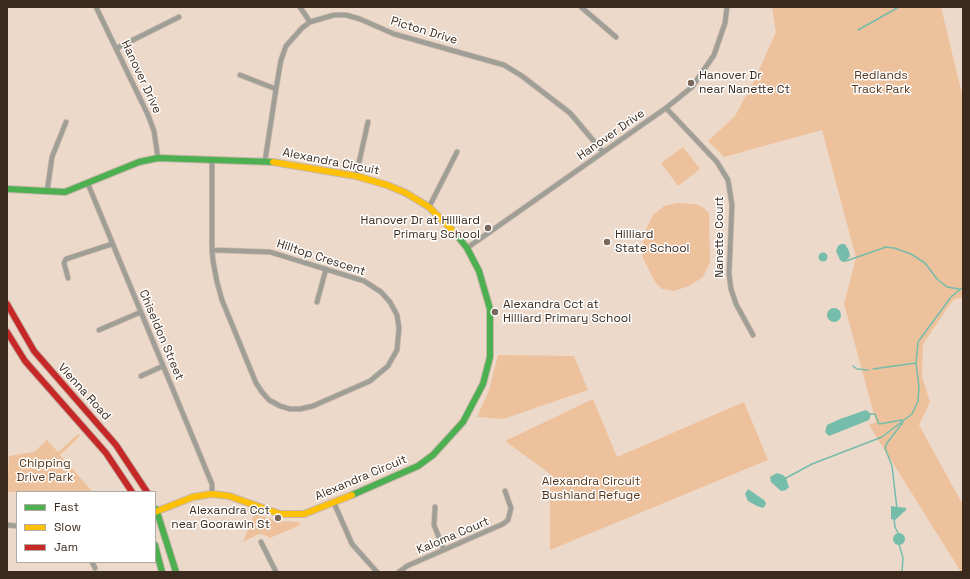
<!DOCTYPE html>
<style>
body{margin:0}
#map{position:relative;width:970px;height:579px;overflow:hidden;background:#edd9ca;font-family:"Space Grotesk",sans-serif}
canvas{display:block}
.frame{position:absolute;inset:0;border:8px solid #3b2a1d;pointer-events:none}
.legend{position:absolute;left:16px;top:491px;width:140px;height:72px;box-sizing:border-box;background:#fff;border:1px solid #b1aaa5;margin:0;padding:5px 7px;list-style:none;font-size:12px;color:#3b2a1d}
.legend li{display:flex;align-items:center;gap:8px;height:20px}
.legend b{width:20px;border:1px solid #b1aaa5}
</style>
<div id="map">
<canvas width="970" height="579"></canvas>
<div class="frame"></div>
<ul class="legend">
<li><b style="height:5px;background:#4caf50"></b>Fast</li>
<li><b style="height:5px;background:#ffc107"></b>Slow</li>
<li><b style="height:5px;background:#c62828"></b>Jam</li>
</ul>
</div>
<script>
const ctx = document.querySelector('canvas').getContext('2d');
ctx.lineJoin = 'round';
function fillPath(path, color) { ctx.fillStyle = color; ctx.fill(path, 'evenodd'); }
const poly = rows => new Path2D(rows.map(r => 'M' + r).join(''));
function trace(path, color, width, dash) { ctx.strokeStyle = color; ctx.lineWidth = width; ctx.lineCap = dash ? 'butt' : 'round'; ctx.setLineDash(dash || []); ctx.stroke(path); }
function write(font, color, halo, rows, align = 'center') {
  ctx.font = font + ' "Space Grotesk",sans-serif'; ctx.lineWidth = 3; ctx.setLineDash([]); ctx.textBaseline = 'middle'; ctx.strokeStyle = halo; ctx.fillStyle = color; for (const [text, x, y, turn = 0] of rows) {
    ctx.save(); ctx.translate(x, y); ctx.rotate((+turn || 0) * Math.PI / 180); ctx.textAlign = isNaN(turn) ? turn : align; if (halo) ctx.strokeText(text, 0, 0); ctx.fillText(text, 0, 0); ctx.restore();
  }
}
fillPath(poly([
 [772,7,941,7,963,98,963,297,953,300,923,344,922,376,930,402,919,425,963,505,963,572,961,572,869,425,876,422,844,304,856,258,822,130,724,157,708,141,735,116,755,79,776,32],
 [683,147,700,169,678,186,661,163],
 [677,203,696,204,704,208,709,213,710,262,703,277,689,286,674,291,662,289,655,282,643,258,642,247,645,231,653,215,664,206],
 [498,355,574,356,588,390,503,419,477,417,489,390],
 [593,399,617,457,744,402,768,460,550,550,550,474,505,441],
 [78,434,80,436,60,455,93,492,7,492,9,456,34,452,47,440,58,452],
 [254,514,278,521,299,522,300,525,270,538,265,535,259,534,243,542]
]), '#eec19d');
fillPath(poly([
 [841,244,845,244,849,251,850,256,846,261,843,262,840,260,836,251,838,246],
 '818.5 257a4.5 4.5 0 1 1 9 0a4.5 4.5 0 1 1-9 0Z',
 '827 315a7 7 0 1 1 14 0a7 7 0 1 1-14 0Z',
 [866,410,871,414,869,420,829,436,825,432,827,425,840,419],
 [777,473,783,475,786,478,789,487,786,490,781,491,771,482,770,477],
 [748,489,764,500,766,503,765,506,763,508,757,506,748,501,745,494],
 [891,506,906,508,906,510,895,520,891,519],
 '893 539a6 6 0 1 1 12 0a6 6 0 1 1-12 0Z'
]), '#75bcaa');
trace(poly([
 [858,30,899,7],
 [846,261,886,247,894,248,911,254,925,263,937,279,947,287,959,289],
 [853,366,857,369,868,370],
 [873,369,916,363],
 [871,414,875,414,879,424,902,420],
 [786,478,812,464,882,437,912,414,918,401,919,387,916,363,918,342,951,297,963,287],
 [897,509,892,466,885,448,887,443,903,422],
 [894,518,895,527,899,535],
 [899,544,903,558,902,572]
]), '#75bcaa', 1.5);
const street = poly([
 [96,7,148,115,154,131,158,158],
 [300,7,310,22],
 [581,7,616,37],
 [117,48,179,17],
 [240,75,276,89],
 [666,108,717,162,728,180,732,205,729,274,731,289,736,304,753,335],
 [212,159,212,250,213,261,217,282,222,300,256,383,262,392,269,400,280,406,290,409,300,409,313,406,370,381,388,366,397,350,399,328,397,315,390,302,381,292,364,281,270,252,212,250],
 [265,161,276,89,281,60,286,46,302,28,310,22,334,15,346,15,360,19,394,34,504,65,522,76,570,113,603,152],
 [356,176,368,122],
 [88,184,212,484,212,494],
 [47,192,52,157,66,122],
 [429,207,457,152],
 [467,248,666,108,692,87,714,55,725,23,727,7],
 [68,278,64,263,66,259,112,244],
 [317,302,326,269],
 [99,330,141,312],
 [141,376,163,366],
 [334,503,352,544,377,572],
 [435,507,434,525,444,550],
 [7,525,17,526],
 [261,542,276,572],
 [92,562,95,568],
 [399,572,407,566,503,524,508,520,511,508,505,491]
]);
const fast = poly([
 [7,189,65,192,139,162,158,158,273,162],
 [352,495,418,466,433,455,463,422,483,384,490,357,490,309,479,271,467,248,455,233],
 [156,509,176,572],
 [155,545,162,572]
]);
const slow = poly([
 [273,162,356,176,387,185,406,193,429,207,455,233],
 [155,512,193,497,212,494,229,496,280,514,304,514,352,495]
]);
const jam = poly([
 [7,304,34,351,116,445,147,492],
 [7,332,25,361,106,453,132,492]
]);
trace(street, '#c7b7aa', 6);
trace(fast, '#c7b7aa', 8);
trace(slow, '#c7b7aa', 8);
trace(jam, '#c7b7aa', 8);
trace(street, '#a09f97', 4.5);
trace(fast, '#4caf50', 6);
trace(slow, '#ffc107', 6);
trace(jam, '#c62828', 6);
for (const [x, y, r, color] of [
 [691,83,4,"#79675a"],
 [488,228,4,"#79675a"],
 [607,242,4,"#79675a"],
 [495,312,4,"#79675a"],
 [278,518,4,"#79675a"]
]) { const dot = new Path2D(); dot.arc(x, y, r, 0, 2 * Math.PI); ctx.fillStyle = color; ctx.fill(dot); trace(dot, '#fff', 1.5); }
write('12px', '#3b2a1d', '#fff', [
 ["Picton Drive",424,31,17],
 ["Hanover Drive",141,77,65],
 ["Hanover Drive",611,135,-35],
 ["Alexandra Circuit",331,162,11],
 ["Nanette Court",720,237,-90],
 ["Hilltop Crescent",321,258,18],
 ["Chiseldon Street",161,335,67],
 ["Vienna Road",84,392,48],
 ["Alexandra Circuit",361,478,-23],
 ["Kaloma Court",453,536,-23]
]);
write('12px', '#3b2a1d', '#fff', [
 ["Hanover Dr",699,76],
 ["near Nanette Ct",699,90],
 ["Hanover Dr at Hilliard",480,221,"right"],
 ["Primary School",480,235,"right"],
 ["Hilliard",615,235],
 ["State School",615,249],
 ["Alexandra Cct at",503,305],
 ["Hilliard Primary School",503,319],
 ["Alexandra Cct",270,511,"right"],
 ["near Goorawin St",270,525,"right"]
], 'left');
write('12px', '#58361a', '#fff', [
 ["Redlands",881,76],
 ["Track Park",881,90],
 ["Chipping",45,464],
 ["Drive Park",45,478],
 ["Alexandra Circuit",591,482],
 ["Bushland Refuge",591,496]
]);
</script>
